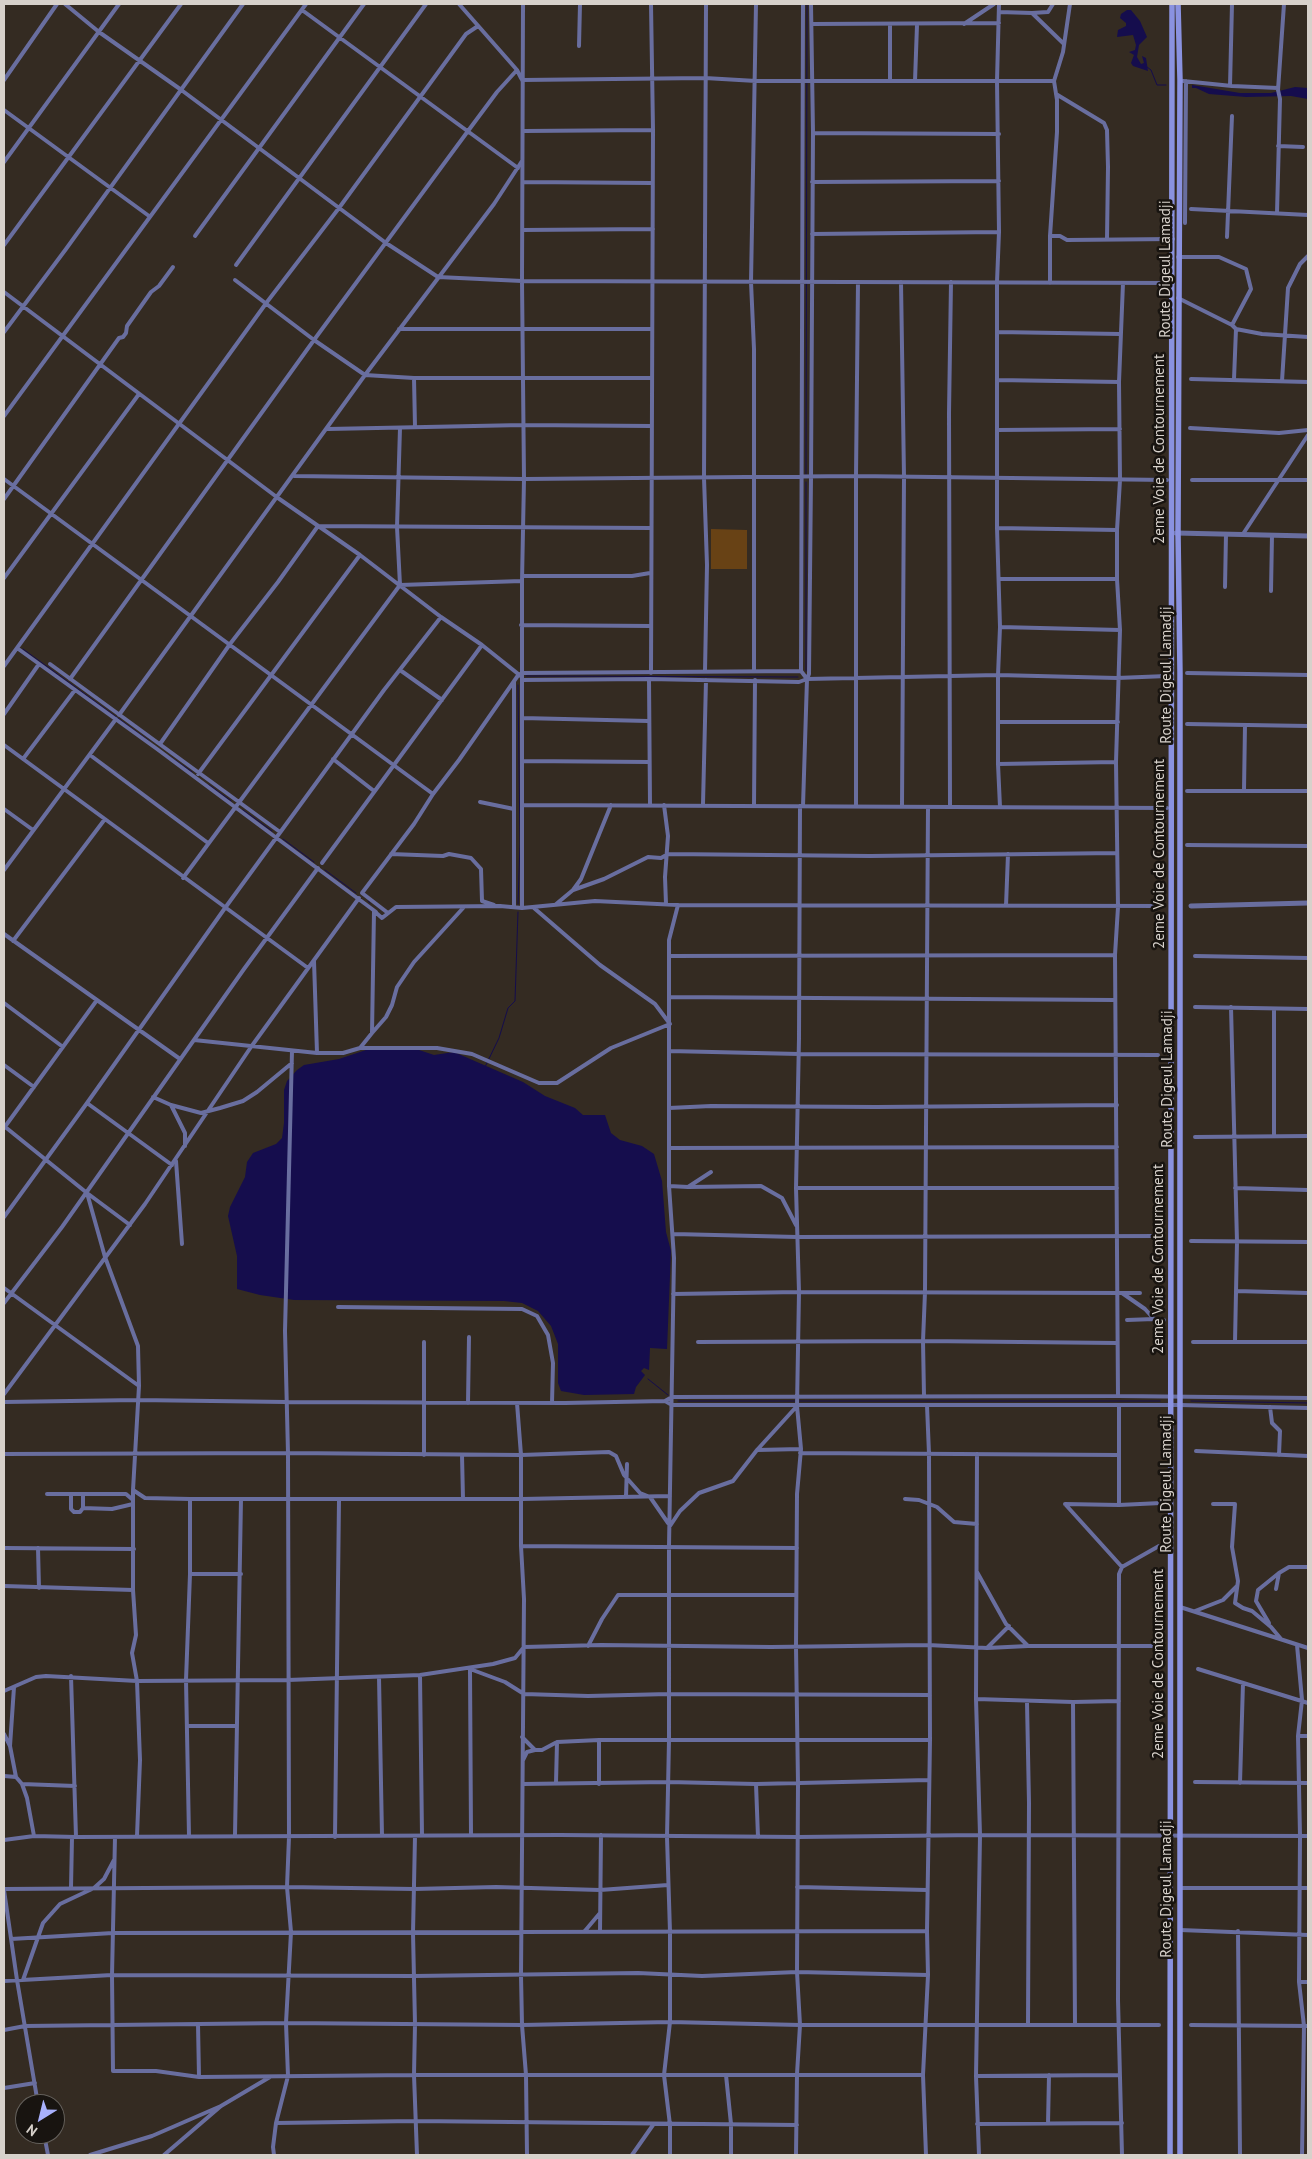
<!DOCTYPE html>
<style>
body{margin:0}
#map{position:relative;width:1312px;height:2159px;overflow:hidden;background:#342b22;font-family:"PT Sans",sans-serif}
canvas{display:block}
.frame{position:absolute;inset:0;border:5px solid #d7d1cb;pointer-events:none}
.north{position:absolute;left:15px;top:2094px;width:50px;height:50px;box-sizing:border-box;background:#181410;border:1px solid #64605b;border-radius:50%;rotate:216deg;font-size:14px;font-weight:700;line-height:20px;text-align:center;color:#d7d1cb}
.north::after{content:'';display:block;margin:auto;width:18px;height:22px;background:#a8b0fc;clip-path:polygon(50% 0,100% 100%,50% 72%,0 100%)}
</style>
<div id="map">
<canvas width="1312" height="2159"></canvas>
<div class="frame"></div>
<div class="north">N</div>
</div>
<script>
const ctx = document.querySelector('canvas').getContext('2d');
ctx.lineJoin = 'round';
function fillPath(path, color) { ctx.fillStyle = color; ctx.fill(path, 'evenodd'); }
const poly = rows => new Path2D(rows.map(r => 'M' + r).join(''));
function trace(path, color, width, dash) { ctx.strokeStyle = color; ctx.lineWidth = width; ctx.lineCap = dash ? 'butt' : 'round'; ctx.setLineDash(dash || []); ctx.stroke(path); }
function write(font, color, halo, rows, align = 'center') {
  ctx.font = font + ' "PT Sans",sans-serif'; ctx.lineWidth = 5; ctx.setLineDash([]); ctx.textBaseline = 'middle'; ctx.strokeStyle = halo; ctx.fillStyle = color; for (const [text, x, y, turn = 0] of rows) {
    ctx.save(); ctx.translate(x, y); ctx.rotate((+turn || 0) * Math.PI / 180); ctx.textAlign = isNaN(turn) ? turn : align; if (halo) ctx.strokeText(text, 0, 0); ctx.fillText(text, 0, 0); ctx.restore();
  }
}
fillPath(poly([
 [711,529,747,530,747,569,711,569]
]), '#684215');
fillPath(poly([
 [1127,10,1131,10,1140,21,1147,37,1139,45,1137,57,1141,64,1144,63,1142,56,1146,58,1148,71,1133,66,1131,63,1134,55,1129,52,1135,50,1136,45,1133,35,1117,37,1118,30,1126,26,1126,23,1120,18,1121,14],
 [1192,85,1240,93,1271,93,1295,87,1308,88,1308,99,1291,96,1246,97,1209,94,1196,88,1192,88],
 [369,1049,419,1050,434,1055,454,1052,523,1082,545,1096,575,1108,583,1115,605,1115,611,1133,620,1140,642,1146,654,1154,662,1181,666,1232,671,1251,667,1349,650,1348,649,1370,644,1368,641,1371,645,1375,636,1387,634,1394,584,1395,561,1391,558,1383,558,1344,551,1326,538,1311,522,1303,504,1301,294,1300,260,1295,237,1289,237,1256,228,1216,230,1207,245,1177,247,1162,253,1153,276,1144,282,1138,284,1123,284,1090,287,1081,297,1070,304,1065,339,1059]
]), '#150d4d');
trace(poly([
 [1147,67,1151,70,1157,85,1166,85],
 [806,474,807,4],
 [23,649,149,741],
 [806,671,806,482],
 [526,676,798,677],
 [518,685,520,843,518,904],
 [169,756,192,772],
 [209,785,231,801],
 [243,810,272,831],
 [283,839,314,862],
 [325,870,356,893],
 [368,901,370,903],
 [485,1067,499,1038,508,1008,515,1001,518,912],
 [648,1379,668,1395],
 [678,1401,795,1401],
 [799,1401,1160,1401],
 [1191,1401,1308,1403]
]), '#150d4d', 1);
trace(poly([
 [65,4,99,32,180,89,386,243,438,277,522,281,1173,283],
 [459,4,517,70,521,78],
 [999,4,997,81,999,232,997,282,997,528,1000,627,998,675,998,764,1000,807],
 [302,10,518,168],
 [999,12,1032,13,1064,44],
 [1032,13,1048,12,1053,4],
 [812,24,999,23],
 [964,24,994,4],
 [579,46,580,4],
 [4,80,57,4],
 [522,80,705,78,756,81,1054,81],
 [890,81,890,24],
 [915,81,917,25],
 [1183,81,1232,86,1278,88],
 [1230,86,1232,4],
 [1056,94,1104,123,1107,130,1108,167,1107,239],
 [4,110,149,216],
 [524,131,653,130],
 [813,133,999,134],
 [1278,146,1303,147],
 [4,162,119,4],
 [523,182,652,183],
 [812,182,999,181],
 [1191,209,1308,215],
 [1277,213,1280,99,1278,90,1284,4],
 [1185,223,1186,81],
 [522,230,653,229],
 [812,234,999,232],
 [195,236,364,4],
 [1050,236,1060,236,1067,240,1173,239],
 [1227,237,1232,116],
 [4,245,181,4],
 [1178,257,1219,257,1246,269,1251,289,1232,325],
 [236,265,426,4],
 [235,280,314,340,365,375,414,378,652,378],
 [901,282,904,477,902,806],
 [1050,283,1050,236,1057,132,1057,100,1054,81,1063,52,1070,4],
 [4,292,278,498,360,555,441,617,482,645,522,677],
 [1178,298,1232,325,1236,329,1262,334,1308,337],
 [399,329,652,329],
 [4,332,66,249,243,4],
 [997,332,1120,334],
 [414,378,415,427],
 [1191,379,1308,382],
 [1234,379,1236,329],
 [997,380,1119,382],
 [1282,381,1288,288,1300,264,1308,256],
 [4,416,306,4],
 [1190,428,1279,433,1308,430],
 [328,429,523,425,651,426],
 [997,430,1120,429],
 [294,476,524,479,856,476,1167,480],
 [4,479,433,794],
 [1192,480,1308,480],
 [4,499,119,338,123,337,126,333,127,326,151,292,159,286,173,267],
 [997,528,1117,530],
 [1243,534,1308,435],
 [522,576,632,576,650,573],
 [4,578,139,394],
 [999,579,1117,579],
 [400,585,522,581],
 [1225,587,1226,534],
 [1271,591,1272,535],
 [521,625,651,626],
 [1000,627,1120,630],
 [17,648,157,749,376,912],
 [50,664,280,832],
 [4,666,267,302,339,208,450,56,466,34,478,26],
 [400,670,442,700],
 [705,671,707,565,704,478,706,4],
 [754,671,754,349,751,282,756,4],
 [801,671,803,4],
 [522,673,801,671,807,679,998,675,1117,678,1167,676],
 [651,673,653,130,651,4],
 [1187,673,1308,675],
 [70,679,314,340,468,131,497,92,517,70],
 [649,679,650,805],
 [522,680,649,679,799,682,807,679],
 [4,714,39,664],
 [119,715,365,375,494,204,522,161],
 [522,718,648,721],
 [998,722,1118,722],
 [1187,724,1308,726],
 [160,744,230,644,278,582,318,526,651,528],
 [4,745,308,968],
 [90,755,208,843],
 [23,759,75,690],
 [333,759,374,791],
 [522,761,649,762],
 [998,764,1116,762],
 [198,774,360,555],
 [1244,790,1245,725],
 [1187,791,1308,791],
 [480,802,514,809],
 [703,804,706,680],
 [523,805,1167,808],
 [664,805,668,836,665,877,666,904],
 [754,806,755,680],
 [803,806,807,679,809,674,811,478,813,133,811,4],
 [856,806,856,476,858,282],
 [950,807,949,413,951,282],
 [4,809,33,830],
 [1187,845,1308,846],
 [391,854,443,856,449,854,471,858,481,869,482,901,494,905],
 [322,863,482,645],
 [4,870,116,719],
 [183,878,400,585,397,527,400,428],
 [573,890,581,879,611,805],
 [555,905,573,890,604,879,648,857,661,858,668,854,870,856,1117,853],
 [1006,906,1008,854],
 [514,907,514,682],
 [522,908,522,581,524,479,522,281,523,4],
 [388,913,362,893,414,824,433,794,459,760,519,674],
 [4,934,180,1059],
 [13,941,105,819],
 [670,956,1115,955],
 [1195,956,1308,958],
 [314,961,317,1053],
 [669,997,1115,1000],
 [4,1003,63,1047],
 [1195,1007,1308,1009],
 [1231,1007,1237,1242,1235,1342],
 [372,1033,386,1017,392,1005,397,987,414,962,464,907],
 [194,1040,317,1053,343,1053,360,1048,372,1033,374,911,382,918,396,907,500,906,522,908,595,901,678,905,1163,906],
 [360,1048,437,1048,472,1054,539,1083,557,1083,611,1048,670,1024,655,1004,600,965,534,908],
 [669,1051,799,1054,1158,1055],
 [4,1065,34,1087],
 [153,1097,171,1105,201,1113,220,1108,243,1101,257,1092,292,1063],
 [87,1103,172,1165],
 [171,1105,185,1133,185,1146],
 [669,1108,711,1106,876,1107,1117,1105],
 [4,1126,87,1193,130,1225],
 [4,1128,97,1000],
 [1274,1135,1274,1010],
 [1195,1137,1308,1136],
 [669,1148,1117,1147],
 [176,1161,182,1244],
 [669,1186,688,1187,711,1172],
 [688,1187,761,1186,782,1198,796,1225],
 [796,1188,1117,1188],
 [1235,1188,1308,1190],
 [87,1193,105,1257,138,1346,139,1386,133,1490,133,1590,136,1635,132,1653,137,1681,140,1760,137,1836],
 [4,1217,87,1103,225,908,384,690,441,617],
 [674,1234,797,1237,1160,1236],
 [1191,1241,1308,1242],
 [4,1288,139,1386],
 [1236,1291,1308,1293],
 [1122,1293,1140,1293],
 [673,1294,799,1292,1122,1293,1145,1309,1154,1319,1164,1320],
 [4,1303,62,1227,244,969,318,868],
 [338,1307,522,1309,537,1316,548,1335,553,1363,552,1403],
 [1127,1320,1154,1319],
 [698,1342,923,1341,1117,1343],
 [1193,1342,1308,1342],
 [4,1394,145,1204,251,1047,359,898],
 [924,1396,923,1341,925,1292,928,807],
 [1118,1396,1115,955,1118,907,1116,762,1120,630,1117,579,1117,530,1120,480,1119,382,1123,283],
 [1308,1398,1118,1396,672,1397,665,1401,672,1405,1180,1405,1308,1408],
 [4,1402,137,1400,286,1402,565,1403,665,1401],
 [468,1403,469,1337],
 [517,1403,521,1455,521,1546,524,1599,521,1975,522,2025,526,2075,527,2155],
 [1119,1406,1119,1505],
 [1270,1407,1272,1423,1280,1431,1279,1455],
 [757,1450,801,1449],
 [1196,1451,1308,1456],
 [800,1453,1117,1455],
 [4,1454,288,1453,521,1455,609,1452,616,1456,624,1475,640,1493,650,1497,668,1523],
 [977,1454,976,1699,980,1835,976,2076,979,2155],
 [424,1455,424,1342],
 [462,1455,463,1499],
 [133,1490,145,1498,190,1499,522,1499,670,1496],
 [47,1494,126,1494,133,1500],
 [71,1494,71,1509,74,1512,80,1512,83,1508,83,1494],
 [626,1497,627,1464],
 [905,1499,919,1500,937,1507,954,1522,977,1524],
 [1065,1504,1119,1505,1161,1503],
 [1065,1504,1122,1567],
 [1213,1504,1235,1504,1232,1547,1238,1581,1235,1603,1243,1608,1252,1611,1271,1627,1281,1639],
 [83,1508,112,1509,133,1504],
 [670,1526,680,1511,699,1493,733,1481,757,1450,797,1406],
 [521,1546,797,1548],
 [4,1548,134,1549],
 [38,1548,39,1588],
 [977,1572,1006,1624,1028,1646],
 [190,1574,241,1574],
 [4,1586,133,1590],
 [1276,1589,1279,1573,1289,1567,1308,1567],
 [1180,1607,1308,1648],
 [1195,1611,1223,1600,1237,1586],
 [1269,1623,1256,1601,1258,1590,1279,1573],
 [1297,1645,1302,1700,1298,1736,1300,1836,1299,1982,1304,2026,1302,2155],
 [588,1646,602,1619,618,1595,796,1595],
 [987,1648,1009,1626],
 [1198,1669,1308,1703],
 [420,1675,422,1836],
 [71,1676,76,1837],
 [379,1677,382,1836],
 [14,1687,10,1746,16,1777,22,1784,27,1798,34,1836],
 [4,1691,36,1677,46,1676,137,1681,288,1680,420,1675,493,1664,515,1658,524,1647,601,1645,771,1647,928,1645,987,1648,1028,1646,1160,1646],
 [976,1699,1073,1702,1075,2025],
 [1027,1702,1029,1803,1028,2025],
 [1073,1702,1119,1701],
 [187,1726,237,1726],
 [4,1734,10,1746],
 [1298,1736,1308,1736],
 [522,1737,535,1750,542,1750,557,1742,599,1740,930,1740],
 [523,1760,527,1752,535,1750],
 [4,1776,16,1777],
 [1195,1782,1308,1783],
 [556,1783,557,1742],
 [1240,1783,1243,1683],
 [22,1784,75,1786],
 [523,1784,668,1782,756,1784,929,1780],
 [599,1784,599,1740],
 [756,1784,758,1837],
 [235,1835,241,1499],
 [471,1835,470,1669,505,1682,524,1694,588,1696,669,1694,930,1695],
 [189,1836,186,1680,190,1574,190,1499],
 [415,1836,413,1933,415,2024,414,2075,417,2155],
 [115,1837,112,1975,113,2071,156,2071,199,2077,414,2075,923,2075],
 [335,1837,339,1500],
 [4,1840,34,1836,76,1837,560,1835,798,1837,980,1835,1308,1836],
 [797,1887,927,1890],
 [71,1888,72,1837],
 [1180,1888,1308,1888],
 [4,1889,287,1887,414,1889,496,1887,600,1890,668,1885],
 [4,1890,17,1980,38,2104],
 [1180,1930,1308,1935],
 [1238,1931,1240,2155],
 [584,1932,600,1913],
 [600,1932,601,1835],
 [11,1939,113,1933,927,1931],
 [23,1980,43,1923,60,1904,94,1888,104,1879,114,1860],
 [4,1981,112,1975,414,1976,638,1973,702,1976,797,1972,928,1975],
 [1299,1982,1308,1982],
 [198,2024,199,2077],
 [1191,2025,1308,2026],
 [4,2030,25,2026,286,2023,522,2025,670,2022,800,2025,1159,2025],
 [726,2075,731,2124,731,2155],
 [976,2076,1119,2075],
 [4,2088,35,2083],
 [276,2123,415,2121,797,2125],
 [977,2124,1122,2123],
 [1048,2124,1049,2075],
 [44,2134,48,2155],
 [90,2155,152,2136,221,2106],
 [164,2155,221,2106,270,2077],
 [274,2155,273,2147,276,2123,288,2076,286,2023,291,1932,287,1887,289,1837,288,1453,285,1331,292,1051],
 [632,2155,653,2125],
 [670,2155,670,2125,664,2075,670,2022,670,1932,667,1837,669,1740,669,1546,674,1258,669,1186,669,940,678,905],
 [796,2155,797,2074,800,2025,797,1972,798,1783,796,1647,797,1494,801,1449,797,1406,799,1292,796,1188,799,1038,800,806],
 [926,2155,923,2075,928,1975,927,1931,930,1740,929,1454,927,1405],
 [1122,2155,1118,2000,1119,1574,1122,1567,1159,1546]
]), '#696e9f', 4);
trace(poly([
 [1176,533,1308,536],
 [1191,906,1308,903]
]), '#696e9f', 5);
trace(poly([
 [1178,4,1180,80,1178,533,1180,673,1180,2155],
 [1170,2155,1172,4]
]), '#8a92e0', 5.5);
write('15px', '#d7d1cb', '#181410', [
 ["Route Digeul Lamadji",1166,269,-90],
 ["2eme Voie de Contournement",1160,449,-90],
 ["Route Digeul Lamadji",1167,675,-90],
 ["2eme Voie de Contournement",1160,854,-90],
 ["Route Digeul Lamadji",1168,1079,-90],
 ["2eme Voie de Contournement",1159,1259,-90],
 ["Route Digeul Lamadji",1167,1484,-90],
 ["2eme Voie de Contournement",1159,1664,-90],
 ["Route Digeul Lamadji",1167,1889,-90]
]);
</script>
